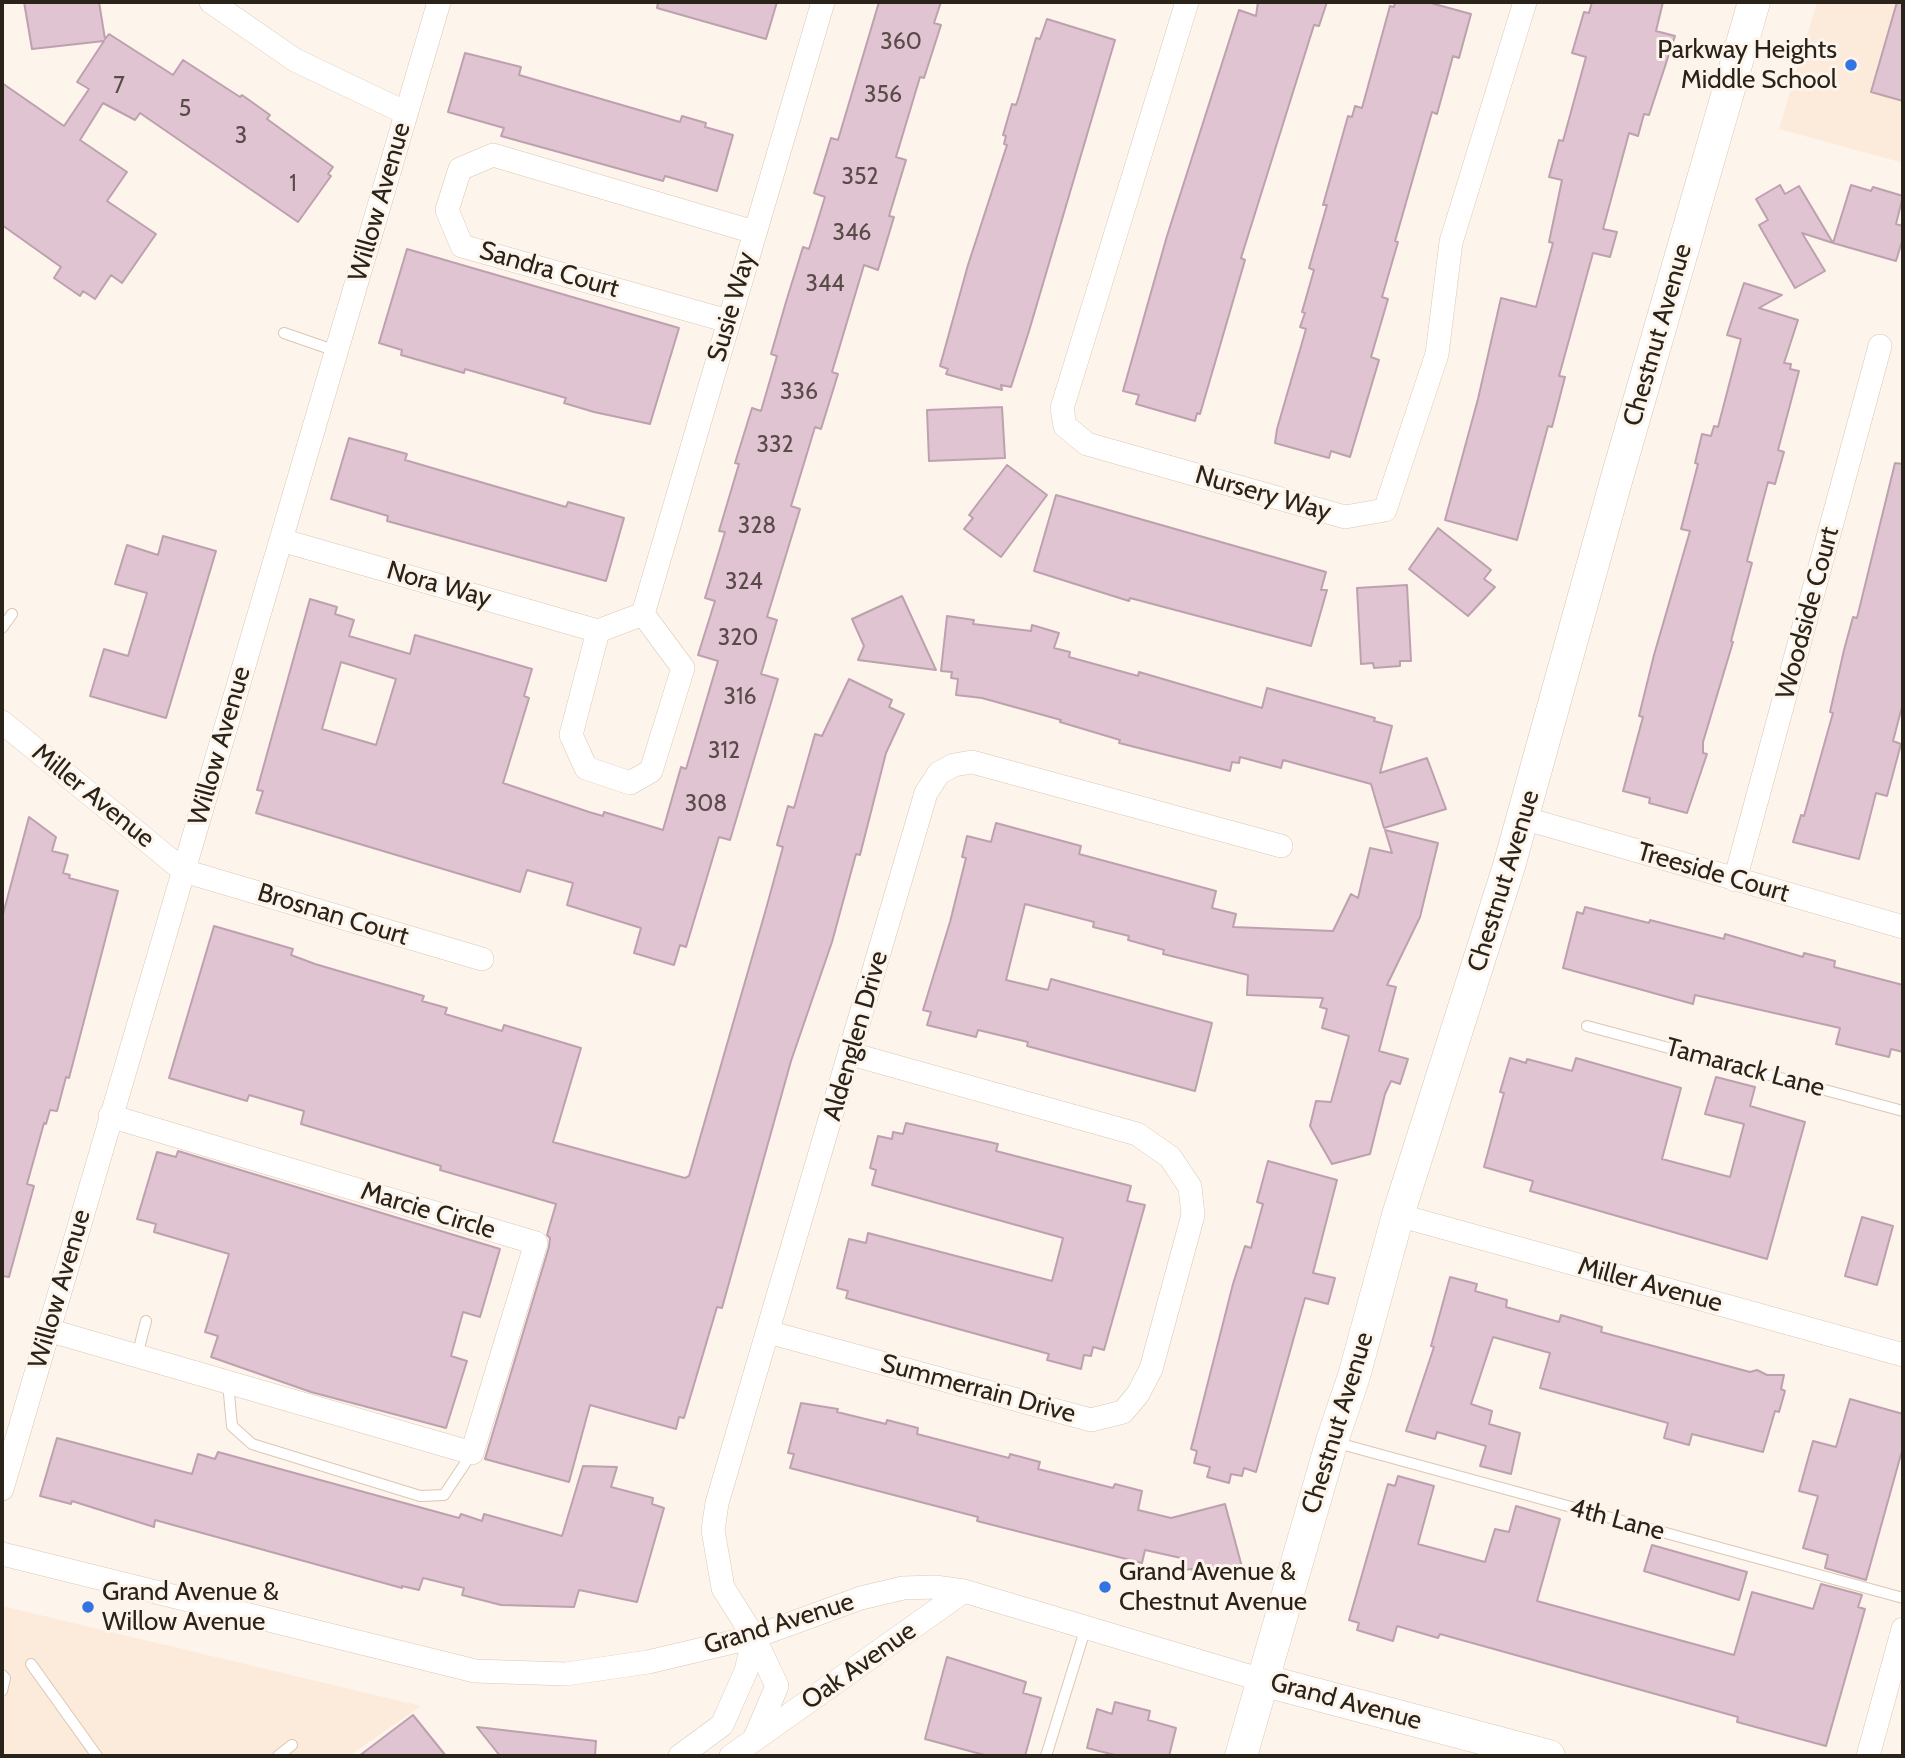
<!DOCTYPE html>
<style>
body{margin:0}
#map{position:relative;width:1905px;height:1758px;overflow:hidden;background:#fdf4eb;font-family:Cabin,sans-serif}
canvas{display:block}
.frame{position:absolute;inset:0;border:4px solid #2a231a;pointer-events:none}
</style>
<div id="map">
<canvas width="1905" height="1758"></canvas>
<div class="frame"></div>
</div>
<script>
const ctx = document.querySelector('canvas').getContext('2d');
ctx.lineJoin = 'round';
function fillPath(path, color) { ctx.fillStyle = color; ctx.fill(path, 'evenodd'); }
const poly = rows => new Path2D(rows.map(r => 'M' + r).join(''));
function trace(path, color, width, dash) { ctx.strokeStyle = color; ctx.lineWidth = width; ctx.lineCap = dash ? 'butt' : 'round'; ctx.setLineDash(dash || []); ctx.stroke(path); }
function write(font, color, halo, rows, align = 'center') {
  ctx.font = font + ' Cabin,sans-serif'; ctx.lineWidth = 6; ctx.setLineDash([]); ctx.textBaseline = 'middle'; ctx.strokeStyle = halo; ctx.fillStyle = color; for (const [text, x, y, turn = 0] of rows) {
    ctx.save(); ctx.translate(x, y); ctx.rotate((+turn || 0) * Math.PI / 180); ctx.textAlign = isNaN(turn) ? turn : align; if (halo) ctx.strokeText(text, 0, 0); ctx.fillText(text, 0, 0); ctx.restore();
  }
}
fillPath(poly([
 [1817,2,1903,2,1903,163,1779,129],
 [2,1606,421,1706,349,1756,2,1756]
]), '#fcebdb');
const building = poly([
 [24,2,99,2,105,39,109,34,173,75,183,60,240,97,242,95,270,115,267,119,333,167,328,174,331,176,298,222,140,113,135,120,103,103,80,140,127,172,107,201,156,234,122,283,111,275,95,299,83,291,80,296,54,278,61,267,2,225,2,83,64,126,89,89,77,82,104,41,32,49,24,2],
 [658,2,777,2,766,39,657,8,658,2],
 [879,2,941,2,934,23,941,25,924,78,920,77,896,157,906,160,889,216,894,217,878,270,864,265,832,372,838,374,821,429,815,427,791,506,800,509,767,617,777,620,761,674,778,679,730,840,719,837,686,947,680,945,674,965,634,953,641,928,567,905,573,883,527,870,520,892,256,813,263,791,257,790,310,599,337,607,335,614,354,620,349,636,410,654,415,635,532,669,524,696,529,698,503,783,589,812,603,816,604,812,663,830,681,767,686,769,718,661,698,655,715,601,705,598,725,532,719,531,739,464,735,463,752,408,761,411,777,356,771,354,786,302,803,247,809,249,825,197,814,193,831,138,838,140,879,2],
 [341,662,396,679,376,745,322,729,341,662],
 [1258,2,1327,2,1319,26,1314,25,1241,258,1245,260,1200,414,1197,413,1195,421,1136,404,1139,395,1123,391,1167,236,1239,10,1256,16,1258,2],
 [1395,2,1427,2,1471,14,1459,58,1453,56,1437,114,1432,112,1395,241,1398,242,1382,297,1388,299,1371,357,1379,360,1350,457,1331,451,1329,458,1275,443,1277,429,1306,329,1300,327,1305,313,1302,312,1314,270,1309,268,1327,205,1323,205,1348,116,1352,117,1355,106,1362,108,1390,6,1394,7,1395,2],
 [1592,2,1663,2,1656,31,1675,36,1649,115,1644,114,1638,136,1629,133,1603,229,1617,232,1610,257,1593,253,1559,376,1565,377,1552,427,1548,426,1517,540,1445,520,1478,399,1501,298,1536,307,1553,243,1549,242,1562,180,1549,177,1559,140,1563,141,1586,57,1572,53,1584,12,1589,13,1592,2],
 [1897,2,1903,3,1903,101,1871,92,1897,2],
 [1047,19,1115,40,1029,331,1011,387,1001,385,1002,390,946,374,948,369,940,366,968,265,1007,145,1004,144,1006,136,1003,135,1012,104,1016,105,1019,96,1036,38,1040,39,1047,19],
 [465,53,521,67,519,75,680,122,682,116,706,123,705,127,733,135,717,191,665,176,663,181,501,136,504,128,448,112,465,53],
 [1780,185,1785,194,1799,186,1833,243,1802,233,1825,271,1795,288,1759,225,1768,220,1756,199,1780,185],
 [1851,185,1871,191,1873,187,1903,196,1896,224,1903,226,1903,238,1896,261,1833,243,1851,185],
 [407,249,679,328,650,424,594,412,564,403,566,398,465,369,464,373,401,355,402,350,379,343,407,249],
 [1744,283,1782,295,1759,308,1798,320,1784,363,1791,364,1790,369,1799,371,1778,450,1784,452,1775,484,1768,482,1747,561,1752,563,1731,641,1733,642,1703,742,1703,753,1707,754,1687,813,1649,803,1650,798,1623,791,1643,717,1639,716,1654,655,1690,531,1681,529,1698,464,1695,463,1702,434,1711,436,1714,426,1718,427,1741,339,1727,335,1744,283],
 [1002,407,1005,458,929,461,927,410,1002,407],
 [349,438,407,454,405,460,566,507,568,502,624,518,606,581,387,521,388,516,331,499,349,438],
 [1895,463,1903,464,1903,703,1893,741,1901,744,1887,796,1876,793,1859,859,1793,842,1801,815,1804,816,1833,713,1830,712,1844,650,1853,617,1857,618,1895,463],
 [1007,465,1047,495,1001,557,964,529,973,518,969,515,1007,465],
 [1056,495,1326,572,1321,590,1327,590,1311,646,1130,598,1129,601,1034,571,1056,495],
 [1438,528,1491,570,1484,579,1495,587,1468,616,1409,569,1438,528],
 [163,536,216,551,166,718,90,696,104,649,128,656,147,593,115,584,127,545,158,555,163,536],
 [1407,585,1411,661,1400,661,1400,666,1374,668,1373,663,1361,664,1357,588,1407,585],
 [902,596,936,670,858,660,864,646,852,619,902,596],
 [947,616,974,620,973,624,1031,631,1032,625,1059,633,1054,648,1070,652,1069,657,1138,676,1139,672,1262,708,1267,688,1375,718,1374,721,1392,726,1380,773,1427,758,1446,809,1384,828,1371,784,1283,760,1281,768,1240,757,1239,763,1232,762,1230,771,1119,743,1120,740,1060,722,1061,720,982,698,956,695,958,679,951,678,952,672,941,671,947,616],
 [849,679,892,700,889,707,904,714,886,753,860,855,856,854,832,942,791,1061,722,1308,717,1307,684,1418,679,1417,676,1429,590,1405,569,1482,485,1459,549,1247,550,1238,547,1235,556,1204,440,1170,441,1166,301,1124,304,1111,249,1095,247,1101,169,1078,214,926,293,949,291,955,315,964,424,996,422,1001,447,1008,445,1014,502,1031,504,1025,581,1048,553,1142,685,1178,689,1176,766,909,783,847,777,845,788,806,794,808,815,734,822,736,849,679],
 [29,817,56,837,52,851,68,855,63,873,70,875,69,878,118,891,69,1078,66,1077,57,1111,50,1110,46,1124,44,1123,27,1184,34,1186,9,1277,2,1276,2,918,29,817],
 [996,823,1081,846,1079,854,1216,891,1212,908,1236,914,1233,927,1333,931,1351,894,1358,898,1370,848,1392,853,1385,830,1438,843,1420,917,1387,985,1396,987,1379,1051,1408,1059,1400,1084,1391,1081,1385,1094,1370,1154,1332,1164,1310,1126,1316,1101,1331,1102,1349,1036,1322,1028,1327,1009,1320,1007,1323,998,1247,995,1248,975,1163,954,1164,950,1128,940,1129,936,1093,927,1094,922,1025,904,1006,980,1048,990,1051,979,1212,1023,1195,1091,1027,1046,1028,1042,978,1030,976,1037,927,1025,931,1012,923,1010,950,922,966,858,962,857,967,836,991,842,996,823],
 [1585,907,1649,923,1650,920,1724,939,1725,934,1803,957,1804,953,1835,961,1834,967,1903,985,1903,1052,1891,1049,1889,1057,1836,1044,1840,1028,1695,995,1693,1004,1563,968,1577,912,1583,914,1585,907],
 [1510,1058,1526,1063,1527,1059,1572,1071,1576,1058,1681,1088,1662,1159,1730,1177,1744,1124,1705,1114,1716,1077,1755,1087,1750,1106,1805,1122,1767,1259,1530,1191,1533,1181,1484,1167,1504,1093,1500,1092,1510,1058],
 [906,1123,998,1144,996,1151,1131,1186,1127,1201,1145,1205,1104,1350,1093,1347,1091,1356,1084,1355,1081,1369,1047,1360,1049,1354,846,1298,848,1291,837,1288,849,1239,866,1243,868,1233,1052,1281,1063,1238,872,1185,876,1170,870,1168,878,1136,892,1139,893,1132,903,1134,906,1123],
 [178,1151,500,1249,480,1317,463,1312,451,1356,467,1361,446,1428,311,1392,211,1357,218,1336,205,1332,229,1254,154,1232,156,1224,137,1219,157,1152,176,1157,178,1151],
 [1268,1161,1337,1180,1313,1273,1335,1278,1328,1304,1305,1298,1256,1472,1244,1468,1242,1476,1231,1474,1229,1483,1207,1477,1210,1467,1194,1463,1197,1451,1191,1449,1233,1284,1245,1246,1251,1248,1263,1204,1257,1202,1268,1161],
 [1862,1217,1893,1226,1877,1285,1845,1276,1862,1217],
 [1450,1277,1477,1284,1475,1291,1507,1300,1506,1307,1559,1322,1561,1315,1602,1327,1601,1332,1750,1372,1757,1370,1767,1375,1784,1375,1781,1389,1785,1391,1779,1412,1775,1411,1763,1452,1692,1434,1689,1445,1664,1438,1668,1423,1540,1388,1550,1353,1493,1337,1471,1404,1492,1411,1489,1424,1520,1433,1511,1474,1480,1466,1486,1446,1437,1432,1435,1439,1406,1431,1434,1347,1431,1346,1450,1277],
 [1850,1399,1903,1414,1903,1447,1866,1580,1825,1568,1828,1555,1803,1548,1818,1496,1799,1491,1813,1441,1836,1447,1850,1399],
 [801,1403,838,1409,837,1412,886,1424,887,1420,918,1428,917,1434,1009,1458,1010,1454,1040,1462,1038,1469,1113,1488,1115,1484,1142,1491,1138,1510,1171,1518,1225,1504,1242,1567,1195,1580,1192,1569,1184,1570,1181,1558,1145,1550,1142,1563,977,1521,978,1517,790,1468,794,1454,788,1453,801,1403],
 [57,1438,192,1474,198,1454,215,1459,218,1452,459,1518,461,1514,482,1521,484,1514,562,1536,583,1466,617,1467,611,1487,653,1498,652,1504,664,1508,637,1602,579,1590,574,1607,501,1605,462,1595,464,1588,423,1578,419,1590,402,1586,402,1588,155,1520,154,1527,72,1501,71,1504,40,1496,57,1438],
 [1398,1476,1434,1486,1418,1544,1485,1562,1495,1529,1509,1532,1516,1506,1560,1519,1537,1601,1734,1655,1752,1592,1813,1609,1821,1584,1862,1595,1858,1607,1865,1609,1826,1746,1737,1722,1738,1717,1440,1634,1438,1638,1397,1626,1393,1641,1357,1630,1359,1623,1349,1620,1388,1484,1395,1486,1398,1476],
 [1652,1545,1747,1572,1739,1600,1644,1571,1652,1545],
 [947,1657,1026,1682,1023,1693,1041,1698,1025,1756,988,1756,925,1739,947,1657],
 [1115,1702,1150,1711,1148,1720,1176,1728,1169,1756,1119,1756,1087,1748,1097,1709,1112,1714,1115,1702],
 [413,1715,446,1756,359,1756,413,1715],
 [477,1727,596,1741,595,1756,500,1756,477,1727]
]);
fillPath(building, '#e1c4d2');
trace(building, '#bda1ae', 2);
const service = poly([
 [284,333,336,351],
 [2,628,12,614],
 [1587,1026,1903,1111],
 [137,1356,146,1321],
 [228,1383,232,1426,252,1444,420,1496,444,1495,472,1453],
 [1334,1442,1903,1598],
 [31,1664,97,1756],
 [2,1675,5,1678,2,1691],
 [278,1756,292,1745],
 [1046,1756,1086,1627]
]);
const minor = poly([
 [211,2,295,60,406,113],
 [1187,2,1067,392,1062,408,1065,426,1087,444,1345,517,1385,510,1437,354,1451,242,1525,2],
 [728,321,462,246,447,210,460,169,493,155,754,232],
 [281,540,598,631],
 [643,614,823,2],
 [643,614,683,668,651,771,630,783,586,768,571,735,598,631,643,614],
 [2,722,184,871,482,959],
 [1523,818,1903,927],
 [1735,880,1880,346],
 [1398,1215,1903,1355],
 [48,1330,472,1453,536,1243,110,1116],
 [768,1332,1091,1420,1123,1412,1138,1394,1151,1369,1193,1215,1190,1187,1170,1157,1137,1134,851,1054],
 [2,1489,439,2],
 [2,1554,475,1671,566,1674,648,1662,754,1637,861,1598,903,1588,935,1587,964,1591,1262,1680],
 [754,1740,964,1591],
 [680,1756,722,1725,746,1671,754,1637],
 [731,1756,754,1740,777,1686,754,1637,723,1588,713,1530,717,1503,926,793,939,773,954,765,972,762,1281,846],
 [1868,1756,1903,1629]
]);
const secondary = poly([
 [1262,1680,1549,1756],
 [1241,1756,1332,1441,1354,1376,1398,1215,1509,866,1616,481,1754,2]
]);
trace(service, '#dcc7b1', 12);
trace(minor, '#dcc7b1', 24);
trace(secondary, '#dcc7b1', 33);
trace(service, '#fff', 10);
trace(minor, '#fff', 23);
trace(secondary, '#fff', 32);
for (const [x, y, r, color] of [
 [1851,65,7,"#3374e2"],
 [1105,1587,7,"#3374e2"],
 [88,1607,7,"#3374e2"]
]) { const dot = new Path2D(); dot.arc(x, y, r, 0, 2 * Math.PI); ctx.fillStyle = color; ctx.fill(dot); trace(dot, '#fdf4eb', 2.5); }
write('23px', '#584b48', null, [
 ["360",901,42],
 ["7",119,86],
 ["356",883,95],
 ["5",185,109],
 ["3",241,136],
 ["352",860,177],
 ["1",293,184],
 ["346",852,233],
 ["344",825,284],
 ["336",799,392],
 ["332",775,445],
 ["328",757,526],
 ["324",744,582],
 ["320",738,638],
 ["316",740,697],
 ["312",724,751],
 ["308",706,804]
]);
write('26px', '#2a231a', '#fdf4eb', [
 ["Parkway Heights",1837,50,"right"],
 ["Middle School",1837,80,"right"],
 ["Grand Avenue &",1119,1572],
 ["Chestnut Avenue",1119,1602],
 ["Grand Avenue &",102,1592],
 ["Willow Avenue",102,1622]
], 'left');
write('26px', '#2a231a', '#fdf4eb', [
 ["Willow Avenue",380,202,-74],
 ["Sandra Court",549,270,16],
 ["Susie Way",732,307,-74],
 ["Chestnut Avenue",1658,335,-74],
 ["Nursery Way",1263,494,16],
 ["Nora Way",439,585,16],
 ["Woodside Court",1808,613,-75],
 ["Willow Avenue",220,746,-74],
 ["Miller Avenue",93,796,39],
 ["Treeside Court",1713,873,16],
 ["Chestnut Avenue",1504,881,-73],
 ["Brosnan Court",333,915,17],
 ["Aldenglen Drive",856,1036,-74],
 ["Tamarack Lane",1745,1068,15],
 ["Marcie Circle",428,1211,17],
 ["Miller Avenue",1650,1285,15],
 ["Willow Avenue",60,1289,-74],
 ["Summerrain Drive",978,1389,15],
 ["Chestnut Avenue",1338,1423,-73],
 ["4th Lane",1617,1520,15],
 ["Grand Avenue",779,1624,-17],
 ["Oak Avenue",859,1666,-35],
 ["Grand Avenue",1346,1702,15]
]);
</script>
